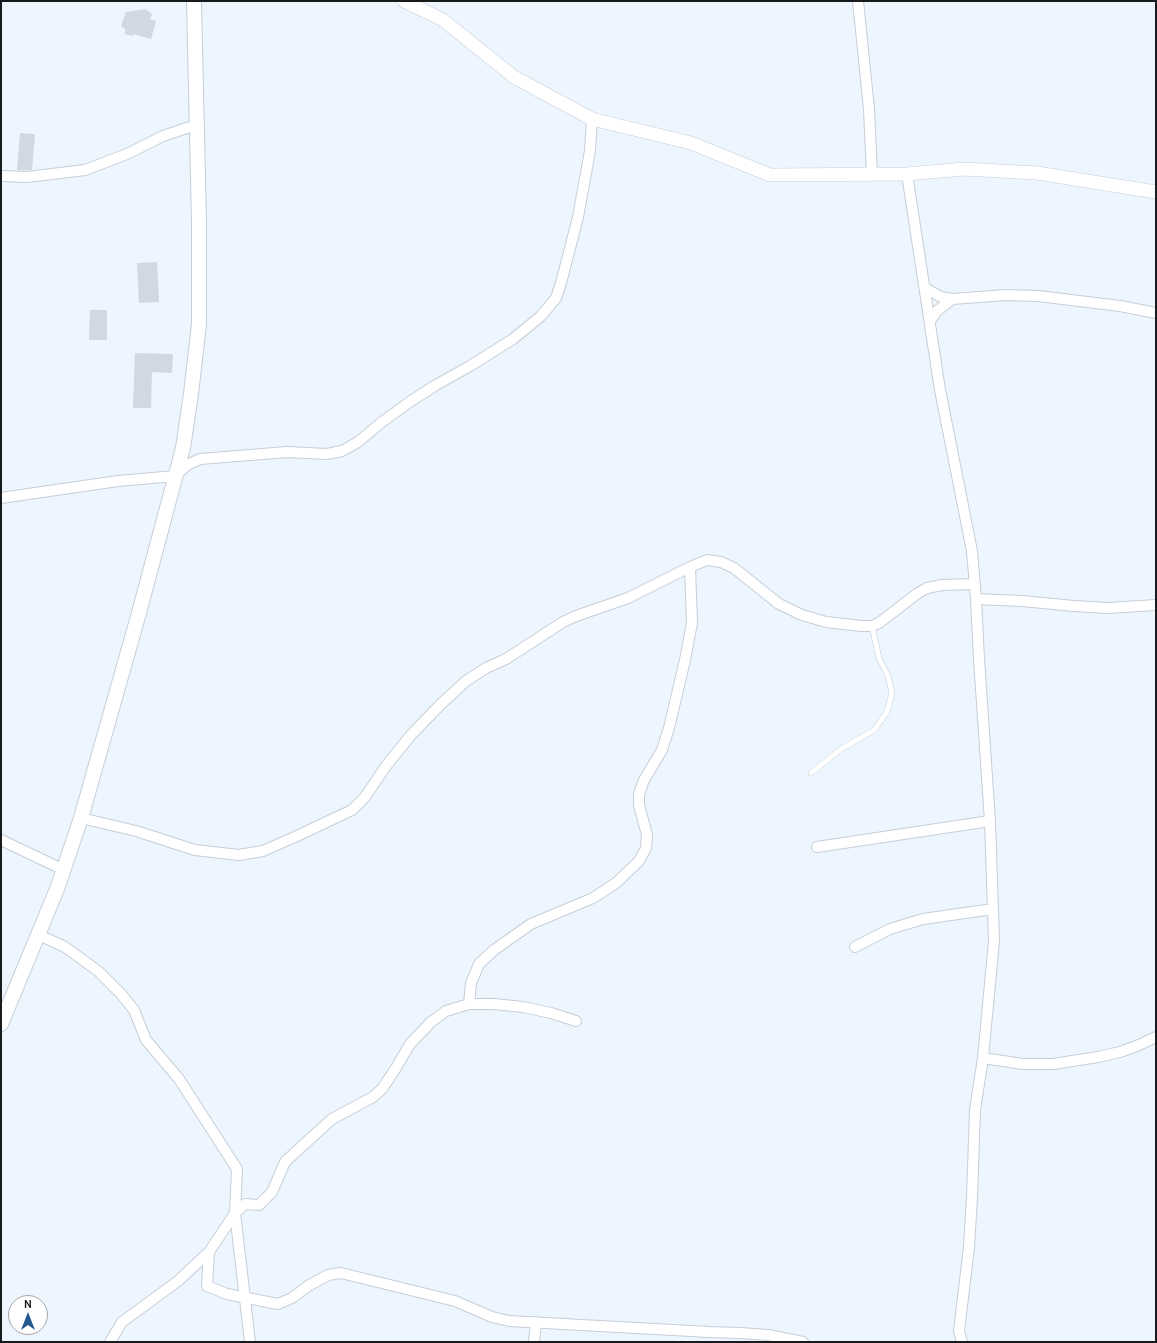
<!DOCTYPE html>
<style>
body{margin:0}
#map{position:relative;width:1157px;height:1343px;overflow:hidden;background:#edf6ff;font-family:Cabin,sans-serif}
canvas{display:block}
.frame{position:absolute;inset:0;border:2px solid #181b1e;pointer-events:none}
.north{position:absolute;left:8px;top:1295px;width:40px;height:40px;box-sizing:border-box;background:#fff;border:1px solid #a3a4a5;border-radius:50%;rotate:0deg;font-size:11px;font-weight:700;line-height:16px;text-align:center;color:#181b1e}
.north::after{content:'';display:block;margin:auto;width:14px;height:18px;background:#245890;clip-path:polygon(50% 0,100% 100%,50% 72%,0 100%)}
</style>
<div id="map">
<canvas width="1157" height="1343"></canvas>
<div class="frame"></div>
<div class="north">N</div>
</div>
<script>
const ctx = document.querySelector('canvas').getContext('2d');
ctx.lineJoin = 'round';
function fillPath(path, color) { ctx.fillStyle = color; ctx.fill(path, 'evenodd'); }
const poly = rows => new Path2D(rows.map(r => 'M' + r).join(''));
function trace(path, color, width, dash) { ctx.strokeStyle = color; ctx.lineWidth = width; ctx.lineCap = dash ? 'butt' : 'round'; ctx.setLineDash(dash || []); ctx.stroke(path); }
fillPath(poly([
 [145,9,152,14,150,19,156,21,151,39,133,34,133,36,125,34,125,29,121,26,126,12],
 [20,133,35,134,32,170,17,170],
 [157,262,159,302,139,303,137,263],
 [90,310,107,310,107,340,89,340],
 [135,353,173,354,172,373,152,372,151,408,133,408]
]), '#d0d8e1');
const service = poly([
 [811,773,841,749,874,730,887,712,892,693,888,676,879,658,872,626]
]);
const minor = poly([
 [858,1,869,109,872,175],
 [907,174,940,390,972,551,976,599,979,659,990,821,994,941,983,1058,975,1110,972,1197,969,1247,959,1331,962,1342],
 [1,176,27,177,85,170,127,154,163,136,196,125],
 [925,288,941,297,952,299,1006,295,1038,296,1120,306,1156,313],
 [930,321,937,311,952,299],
 [1,498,118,481,175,476,187,465,200,459,287,452,327,454,342,451,358,442,382,422,411,401,436,385,470,366,513,339,541,316,556,298,561,283,578,217,590,151,592,119],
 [976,599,1022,601,1074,606,1107,608,1156,605],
 [81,818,136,831,195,850,239,855,263,851,297,836,352,810,365,797,386,766,411,735,441,704,466,681,486,668,506,659,563,622,576,616,628,598,690,567,707,560,721,562,734,568,779,604,802,615,826,622,861,626,872,626,879,623,918,593,927,588,942,585,975,584],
 [1,840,64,870],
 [817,847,990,821],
 [39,935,65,947,98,971,121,994,134,1010,146,1040,179,1079,237,1169,235,1213,250,1342],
 [855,947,890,929,923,919,993,909],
 [469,1004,471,983,479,964,494,950,531,924,593,898,616,883,639,861,646,848,647,835,639,805,639,794,644,780,662,750,669,728,685,660,692,623,690,567],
 [983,1058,1023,1064,1053,1064,1098,1057,1120,1052,1139,1045,1156,1037],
 [209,1252,207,1286,227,1294,278,1304,292,1298,308,1286,328,1275,341,1273,455,1301,492,1317,509,1321,709,1332,740,1333,768,1335,803,1342],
 [110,1342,122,1322,178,1281,209,1252,235,1213,245,1204,259,1205,272,1192,285,1162,300,1148,332,1119,373,1097,382,1089,394,1071,410,1044,431,1022,446,1011,469,1004,494,1004,523,1007,551,1013,576,1021],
 [534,1342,536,1322]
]);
const tertiary = poly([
 [404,1,443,20,514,77,592,119,691,143,770,175,907,174,964,169,1037,173,1156,192]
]);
const secondary = poly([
 [1,1024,57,889,81,818,139,613,183,448,191,394,199,324,199,222,194,1]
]);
trace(service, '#c6ced7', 6);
trace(minor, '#c6ced7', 12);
trace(tertiary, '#c6ced7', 14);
trace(secondary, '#c6ced7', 16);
trace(service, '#fff', 5);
trace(minor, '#fff', 10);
trace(tertiary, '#fff', 13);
trace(secondary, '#fff', 14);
</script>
